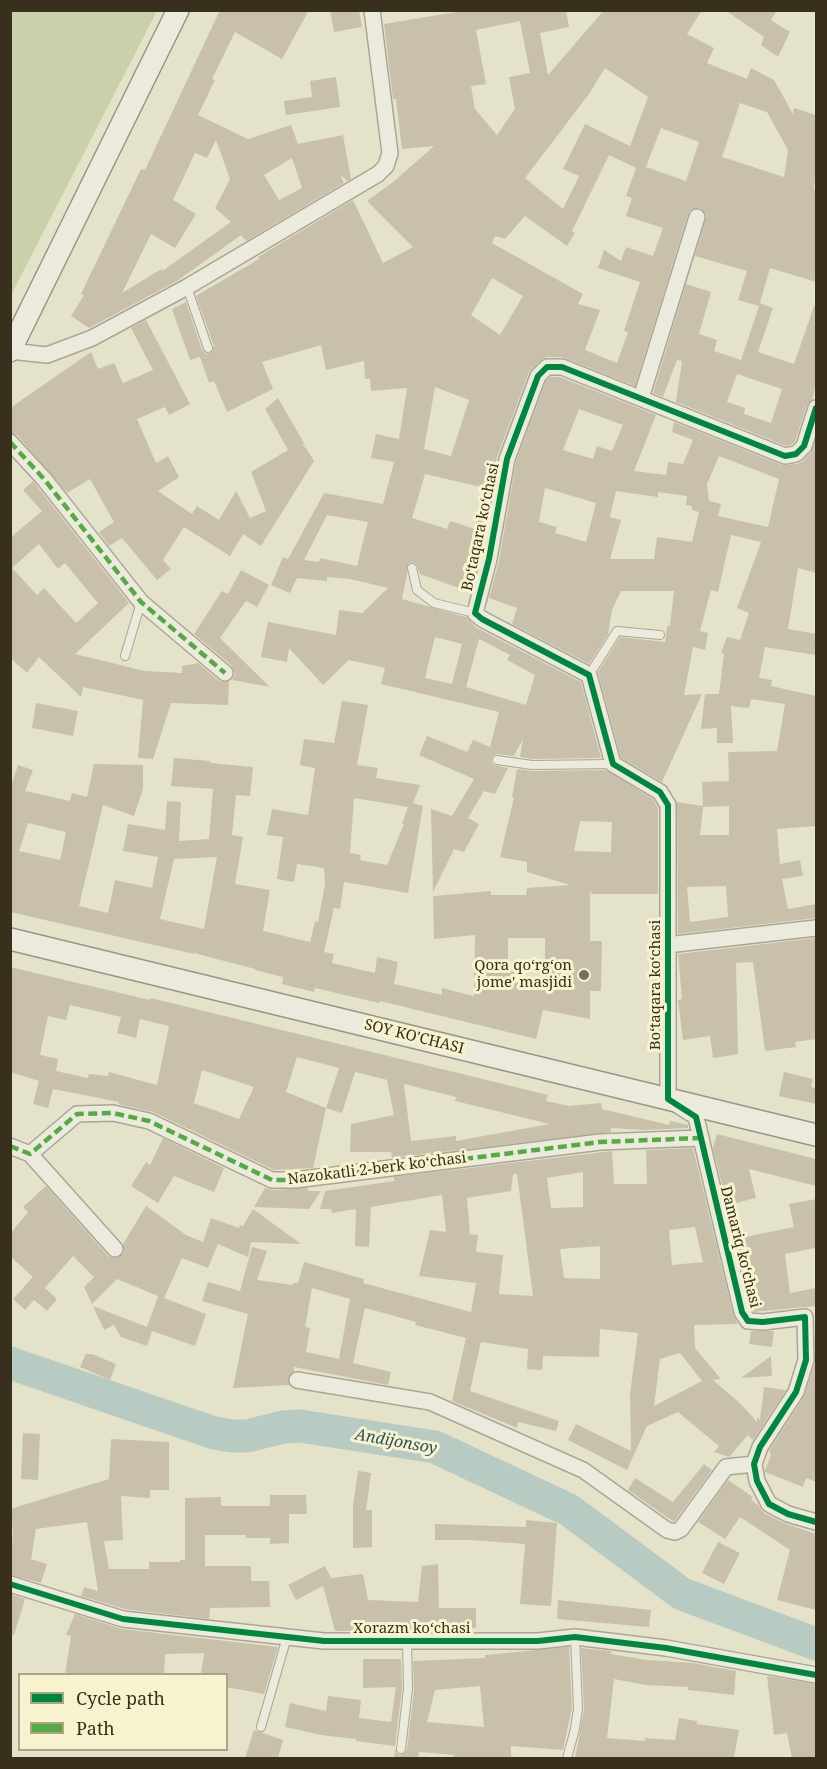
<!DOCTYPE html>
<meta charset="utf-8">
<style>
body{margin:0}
#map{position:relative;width:827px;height:1769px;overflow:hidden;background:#e5e2ca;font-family:"Noto Serif",serif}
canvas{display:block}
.frame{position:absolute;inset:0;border:12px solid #382f1c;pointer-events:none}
.legend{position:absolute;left:18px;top:1673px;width:210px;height:78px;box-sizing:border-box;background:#f7f3cf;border:2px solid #aba587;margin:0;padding:8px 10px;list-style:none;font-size:18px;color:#382f1c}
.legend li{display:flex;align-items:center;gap:12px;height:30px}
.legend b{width:30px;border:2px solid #aba587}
</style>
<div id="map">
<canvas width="827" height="1769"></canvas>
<div class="frame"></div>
<ul class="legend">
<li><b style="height:8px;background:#00873e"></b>Cycle path</li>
<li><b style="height:8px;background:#55ab43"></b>Path</li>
</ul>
</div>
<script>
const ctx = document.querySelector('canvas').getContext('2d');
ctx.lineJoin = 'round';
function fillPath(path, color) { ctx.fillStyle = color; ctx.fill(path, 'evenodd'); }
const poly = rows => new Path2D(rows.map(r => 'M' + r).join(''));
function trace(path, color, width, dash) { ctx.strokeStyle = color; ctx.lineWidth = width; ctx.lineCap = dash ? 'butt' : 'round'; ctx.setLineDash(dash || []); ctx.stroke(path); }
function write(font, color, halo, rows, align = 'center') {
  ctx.font = font + ' "Noto Serif",serif'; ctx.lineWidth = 6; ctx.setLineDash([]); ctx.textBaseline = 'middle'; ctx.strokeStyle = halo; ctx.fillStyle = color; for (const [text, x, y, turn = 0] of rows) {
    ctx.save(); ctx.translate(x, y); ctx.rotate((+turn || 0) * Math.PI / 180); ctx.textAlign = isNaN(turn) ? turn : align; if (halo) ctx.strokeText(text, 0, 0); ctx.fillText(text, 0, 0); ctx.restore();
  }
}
fillPath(poly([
 [11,10,157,11,11,295,10,11]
]), '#cad0ac');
trace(poly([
 [10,1363,214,1433,232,1436,247,1436,283,1427,300,1426,435,1447,569,1510,682,1594,816,1644]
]), '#b7cbc2', 33);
fillPath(poly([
 [220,10,309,10,282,59,235,32,212,79,215,80,198,115,248,139,291,125,298,144,343,135,351,179,347,181,340,174,344,183,246,241,241,235,177,281,89,328,71,316,84,295,81,294,141,169,145,170],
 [216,140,230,179,215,208,231,222,161,272,163,268,122,293,151,234,175,248,196,214,173,200,195,153,207,158],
 [292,158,302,188,279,200,264,175],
 [330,10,359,10,362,27,334,32],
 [468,10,566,10,569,27,540,33,548,75,604,10,702,10,687,34,714,48,707,63,747,79,751,68,774,80,793,114,794,108,816,115,816,169,814,189,816,190,816,282,770,268,759,306,738,300,747,271,695,256,707,215,700,208,691,210,688,214,635,386,562,357,547,357,541,360,529,372,497,457,479,557,470,592,420,574,416,564,411,562,408,564,407,575,402,599,466,617,477,628,581,682,601,758,532,759,520,757,523,739,514,756,497,754,493,756,491,762,494,765,508,768,495,794,484,791,468,818,479,824,464,852,454,849,433,892,431,809,452,816,474,779,419,755,427,736,467,752,473,740,490,747,499,712,381,684,385,668,349,660,323,685,289,648,287,662,261,657,268,622,336,635,339,610,362,613,388,588,350,579,327,577,327,581,297,578,290,593,271,585,283,557,288,559,324,493,383,504,394,462,371,458,376,434,399,439,407,388,371,391,370,379,365,379,364,361,326,370,321,345,262,362,273,389,227,412,214,381,209,383,200,357,190,360,172,309,186,302,202,350,206,354,210,353,214,346,196,296,259,259,258,257,353,200,383,263,413,247,367,201,393,182,434,146,402,149,396,99,393,99,384,24],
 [520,21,530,73,509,77,515,109,497,135,475,109,471,86,486,84,476,30],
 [605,68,648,97,630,146,585,124,563,169,579,176,563,209,525,178,589,94],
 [740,103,767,112,788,150,784,177,722,157],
 [661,128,699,142,686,181,646,167],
 [609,155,636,168,626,196,632,198,626,216,663,228,653,256,626,247,621,261,604,250,598,268,640,282,624,331,628,332,617,363,585,350,600,310,578,304,583,294,492,243,495,236,505,239,525,216,567,246,575,233,572,231],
 [492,278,523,296,500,335,471,315],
 [435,387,469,400,451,456,424,449],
 [425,474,485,488,475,529,450,521,447,529,412,518],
 [327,515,368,522,357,566,320,558,319,562,304,560],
 [435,637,462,644,452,684,425,678],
 [479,639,510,655,507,660,535,675,526,705,466,687],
 [725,10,777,10,771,20,790,32,778,57,761,45,764,37],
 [336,77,340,107,286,115,284,101,312,97,310,81],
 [686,284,711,292,699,334,717,340,714,351,741,360,760,303,773,308,758,352,794,364,814,306,816,307,816,385,812,400,807,405,795,441,791,445,786,446,676,402,682,361,677,360,663,397,653,393],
 [737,374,782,389,771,423,744,414,745,408,727,402],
 [146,320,190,404,169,415,165,407,137,419,156,463,168,456,179,477,158,491,192,514,197,506,219,520,236,491,250,518,266,511,251,472,288,450,265,409,278,398,305,445,301,444,306,448,314,461,261,546,243,534,230,556,184,527,163,560,171,569,157,580,122,538,109,546,99,532,114,522,90,479,67,493,17,435,10,433,10,408,91,352,98,369,114,363,123,383,153,370,131,328],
 [551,377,560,377,656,415,634,471,666,475,668,462,683,464,693,440,672,432,674,422,782,465,798,464,803,461,811,452,816,439,816,573,798,568,788,629,816,634,816,655,765,647,759,678,772,680,771,686,816,696,816,826,777,829,780,864,800,860,803,876,782,879,788,909,816,904,816,918,678,934,677,802,703,806,702,782,729,781,728,752,777,751,785,704,751,699,749,708,731,706,733,743,717,743,717,728,701,729,705,694,719,694,724,654,721,653,727,637,740,640,749,613,737,608,761,542,731,535,718,592,711,590,700,631,708,633,705,650,693,647,684,695,702,694,662,782,621,758,598,672,620,637,665,642,667,626,670,626,674,591,621,591,612,610,608,635,589,664,512,624,517,608,489,598,499,561,516,462,546,381],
 [579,409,623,425,612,451,597,446,593,459,563,450],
 [719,456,779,479,768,527,718,516,721,504,709,501,707,484],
 [545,488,596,503,586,542,555,533,557,527,539,522],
 [616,491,658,497,658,492,687,496,686,505,692,506,692,510,699,512,692,542,657,537,654,559,610,559,621,520,610,517],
 [729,806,729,835,700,835,703,807],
 [726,886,728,917,690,922,687,887],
 [33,481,129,603,75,654,145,671,182,673,182,666,198,663,219,681,229,682,228,705,171,703,153,759,138,758,143,700,83,687,81,697,39,657,27,673,10,658,10,538,42,511,23,490],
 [39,544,58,569,65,563,98,603,76,623,44,588,37,595,12,568],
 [241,570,269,585,257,607,246,601,220,638,270,687,232,680,235,674,232,666,194,634,222,591,228,594],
 [342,701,368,705,357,765,378,768,376,778,420,785,413,803,423,806,408,893,344,882,340,909,334,908,324,952,334,954,332,963,375,973,377,957,398,962,394,984,442,995,442,988,474,996,475,935,434,939,433,896,491,891,491,895,526,895,527,888,570,885,527,872,527,862,500,857,514,797,512,797,517,769,532,771,606,770,653,799,658,808,658,894,592,894,590,891,590,941,602,941,601,991,590,991,590,1019,543,1010,536,1039,380,1001,379,1003,315,988,314,992,282,984,283,977,255,970,255,969,194,953,194,954,10,912,10,788,18,765,33,770,25,791,70,801,72,793,87,797,94,764,143,765,143,789,134,816,103,805,79,906,108,913,115,880,152,888,158,857,123,851,128,824,165,830,167,801,181,802,179,841,209,839,213,789,171,786,174,758,210,761,210,763,253,767,250,796,236,795,232,835,243,837,235,884,270,890,263,931,310,942,315,921,318,922,325,884,324,868,297,864,294,882,277,879,283,837,267,835,272,809,308,815,315,768,300,765,304,739,334,743],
 [354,798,408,807,402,824,404,824,387,865,360,860,361,855,350,853],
 [580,821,612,822,611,852,574,851],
 [28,823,66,832,60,860,19,851],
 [217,857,204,929,160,919,174,859],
 [508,938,545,938,545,989,508,965],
 [36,703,78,711,73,736,32,728],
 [816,938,816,1039,795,1042,796,1047,765,1051,753,962,736,963,738,1054,713,1058,710,1036,683,1040,678,1000,682,999,678,954],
 [10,967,150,1000,151,998,548,1095,546,1101,569,1106,601,1103,602,1109,669,1125,670,1121,688,1125,688,1128,645,1130,611,1128,611,1132,392,1158,391,1152,350,1152,351,1124,394,1115,387,1080,355,1072,342,1113,326,1108,313,1168,274,1170,153,1112,118,1104,119,1102,53,1089,48,1108,33,1104,39,1081,10,1072],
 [70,1005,121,1017,117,1033,136,1038,140,1019,169,1026,157,1085,109,1072,108,1076,89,1074,88,1078,56,1071,58,1059,40,1055,48,1016,66,1020],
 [297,1057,339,1068,326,1108,286,1092],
 [202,1070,254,1087,239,1119,194,1103],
 [404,1084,456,1097,455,1101,550,1124,456,1141,456,1136,411,1141],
 [784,1072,813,1079,811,1087,816,1088,816,1104,779,1096],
 [717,1134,816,1159,816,1186,749,1169,756,1198,727,1205,713,1148],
 [163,1138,224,1168,214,1192,174,1176,158,1203,131,1186,146,1162,150,1165],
 [693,1148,733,1314,738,1324,694,1325,695,1348,721,1379,713,1380,742,1405,757,1422,757,1417,760,1420,764,1387,786,1390,753,1440,748,1435,729,1457,714,1452,719,1446,678,1412,647,1426,627,1470,568,1440,576,1424,631,1451,630,1394,638,1333,600,1329,599,1357,543,1356,542,1370,527,1369,528,1349,481,1342,470,1391,559,1421,556,1431,518,1422,517,1428,452,1401,466,1338,415,1325,416,1322,365,1308,353,1363,391,1372,388,1385,294,1367,294,1371,288,1378,289,1385,233,1388,248,1314,202,1301,208,1282,240,1291,252,1247,267,1251,257,1280,293,1285,293,1283,298,1283,304,1262,364,1279,363,1283,471,1312,476,1283,419,1276,430,1230,446,1232,442,1195,371,1207,369,1247,355,1246,356,1209,332,1213,331,1209,320,1209,325,1191,394,1181,394,1177,612,1151,614,1184,647,1184,646,1150],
 [583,1172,583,1207,551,1208,547,1178],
 [513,1174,517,1174,533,1296,499,1294,503,1255,476,1252,478,1235,470,1234,467,1198,511,1191],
 [695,1227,703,1262,672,1265,669,1230],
 [600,1246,600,1279,564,1278,560,1249],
 [312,1288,350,1299,339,1359,306,1352,310,1328,305,1327],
 [680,1353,702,1381,654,1406,660,1359],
 [46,1186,108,1256,113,1258,118,1258,124,1253,123,1244,146,1206,186,1235,203,1242,211,1218,239,1228,240,1225,243,1226,253,1209,301,1244,251,1242,248,1257,218,1244,208,1268,182,1258,164,1298,206,1314,195,1346,152,1331,147,1346,121,1337,114,1325,104,1330,93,1306,147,1327,158,1296,117,1279,92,1304,84,1287,94,1277,73,1256,45,1288,57,1299,47,1311,34,1300,25,1310,13,1299,33,1277,10,1256,10,1234,28,1212,23,1207],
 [265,1188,272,1190,308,1188,308,1191,321,1191,309,1209,254,1207],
 [816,1199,816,1248,785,1254,790,1293,816,1288,816,1306,753,1312,735,1239,794,1227,789,1204],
 [751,1331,774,1331,772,1347,749,1344],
 [86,1354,92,1354,116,1364,110,1380,80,1367],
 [771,1356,772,1376,741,1378],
 [815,1363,816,1482,806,1478,803,1487,765,1472,765,1470,771,1455,769,1451,804,1397],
 [23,1433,40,1434,38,1480,21,1479],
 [111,1439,169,1442,169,1490,150,1490,150,1498,121,1496,123,1540,104,1541,109,1569,149,1569,149,1562,180,1562,180,1560,185,1560,185,1498,221,1497,221,1506,270,1506,270,1495,306,1495,307,1514,289,1514,289,1543,270,1544,270,1538,246,1538,246,1535,205,1535,205,1566,251,1566,251,1581,269,1581,270,1607,210,1608,209,1619,125,1609,81,1596,84,1587,98,1591,87,1522,36,1529,31,1559,47,1564,41,1583,10,1575,13,1531,10,1509,109,1479],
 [704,1464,712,1470,674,1522,628,1490,635,1478,673,1502],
 [358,1471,371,1473,366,1510,372,1510,372,1547,353,1548,353,1505],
 [728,1480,753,1497,751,1500,758,1505,764,1513,784,1523,816,1534,816,1610,777,1600,790,1550,740,1517,725,1539,698,1522],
 [526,1520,557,1523,551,1606,520,1604,525,1544,471,1540,435,1540,435,1524,526,1527],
 [718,1542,740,1553,724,1584,702,1573],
 [438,1564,439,1608,476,1608,476,1628,421,1627,420,1631,335,1631,323,1586,296,1600,288,1585,325,1566,331,1578,363,1574,368,1600,418,1602,422,1566],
 [10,1594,25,1599,14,1635,10,1635],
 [558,1600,651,1610,649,1627,557,1619],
 [75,1614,122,1629,278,1647,264,1694,226,1687,226,1674,201,1674,204,1653,165,1654,164,1674,65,1674,71,1636,66,1635],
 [569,1647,572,1708,563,1750,511,1746,511,1758,454,1758,454,1755,419,1752,418,1758,394,1758,395,1749,397,1753,401,1755,407,1750,414,1690,413,1661,485,1658,485,1655],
 [480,1686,484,1727,427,1722,435,1690],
 [581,1648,611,1651,611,1654,647,1660,692,1663,736,1671,734,1695,688,1690,688,1687,646,1685,614,1679,607,1738,645,1741,645,1738,675,1740,679,1718,697,1721,697,1724,739,1730,734,1758,575,1758,584,1709],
 [363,1659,401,1659,402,1689,395,1746,356,1741,356,1739,321,1735,285,1727,290,1703,326,1711,328,1696,361,1700,359,1718,391,1722,396,1687,363,1688],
 [767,1676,816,1684,816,1758,792,1758,787,1733,774,1735],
 [254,1730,283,1740,278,1758,245,1758]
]), '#c8c0ab');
const service = poly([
 [187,287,208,348],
 [412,568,417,590,434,603,475,613],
 [125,656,141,602],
 [589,675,617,631,660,635],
 [497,760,532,765,613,764],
 [261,1727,287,1637],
 [401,1749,408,1689,407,1641],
 [567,1758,575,1729,578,1708,575,1637]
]);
const minor = poly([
 [10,351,47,355,92,338,187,287,378,174,386,166,390,153,372,10],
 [641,398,697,217],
 [816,408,804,446,796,454,785,456,562,367,547,367,538,376,507,459,489,559,475,613,482,619,589,675,613,764,660,792,668,805,668,1099,696,1117,742,1312,748,1321,763,1322,805,1317,806,1360,796,1392,760,1447,754,1464,757,1481,769,1504,788,1514,816,1522],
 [10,442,44,479,141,602,225,673],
 [667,945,816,928],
 [10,1146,30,1154,77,1114,113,1113,149,1121,272,1180,295,1180,600,1142,701,1138],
 [30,1154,115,1249],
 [297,1380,430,1402,583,1470,667,1530,675,1532,681,1529,726,1467,754,1464],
 [10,1584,123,1619,324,1641,538,1641,575,1637,666,1648,816,1675]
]);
const secondary = poly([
 [10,351,178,10],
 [10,939,816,1135]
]);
trace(service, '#aaa694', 10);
trace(minor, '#aaa694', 18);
trace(secondary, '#999584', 24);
trace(service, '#eceadd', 8);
trace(minor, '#eceadd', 15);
trace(secondary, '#eceadd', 21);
trace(poly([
 [10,442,44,479,141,602,225,673],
 [10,1146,30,1154,77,1114,113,1113,149,1121,272,1180,295,1180,600,1142,701,1138]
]), '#55ab43', 4.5, [9, 4.5]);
trace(poly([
 [816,408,804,446,796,454,785,456,562,367,547,367,538,376,507,459,489,559,475,613,482,619,589,675,613,764,660,792,668,805,668,1099,696,1117,742,1312,748,1321,763,1322,805,1317,806,1360,796,1392,760,1447,754,1464,757,1481,769,1504,788,1514,816,1522],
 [10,1584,123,1619,324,1641,538,1641,575,1637,666,1648,816,1675]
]), '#00873e', 6);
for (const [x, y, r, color] of [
 [584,975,6,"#756e59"]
]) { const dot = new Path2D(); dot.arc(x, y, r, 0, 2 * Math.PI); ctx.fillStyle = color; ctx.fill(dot); trace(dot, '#f7f3cf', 2); }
write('15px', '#382f1c', '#f7f3cf', [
 ["Boʻtaqara koʻchasi",481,527,-78],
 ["Boʻtaqara koʻchasi",656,985,-90],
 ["SOY KO'CHASI",414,1037,14],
 ["Nazokatli 2-berk koʻchasi",377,1169,-7],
 ["Damariq koʻchasi",740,1247,76],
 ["Xorazm koʻchasi",412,1629]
]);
write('15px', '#382f1c', '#f7f3cf', [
 ["Qora qoʻrgʻon",572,966],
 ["jome' masjidi",572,983]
], 'right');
write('italic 16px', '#2b5258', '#f7f3cf', [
 ["Andijonsoy",396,1442,10]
]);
</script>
